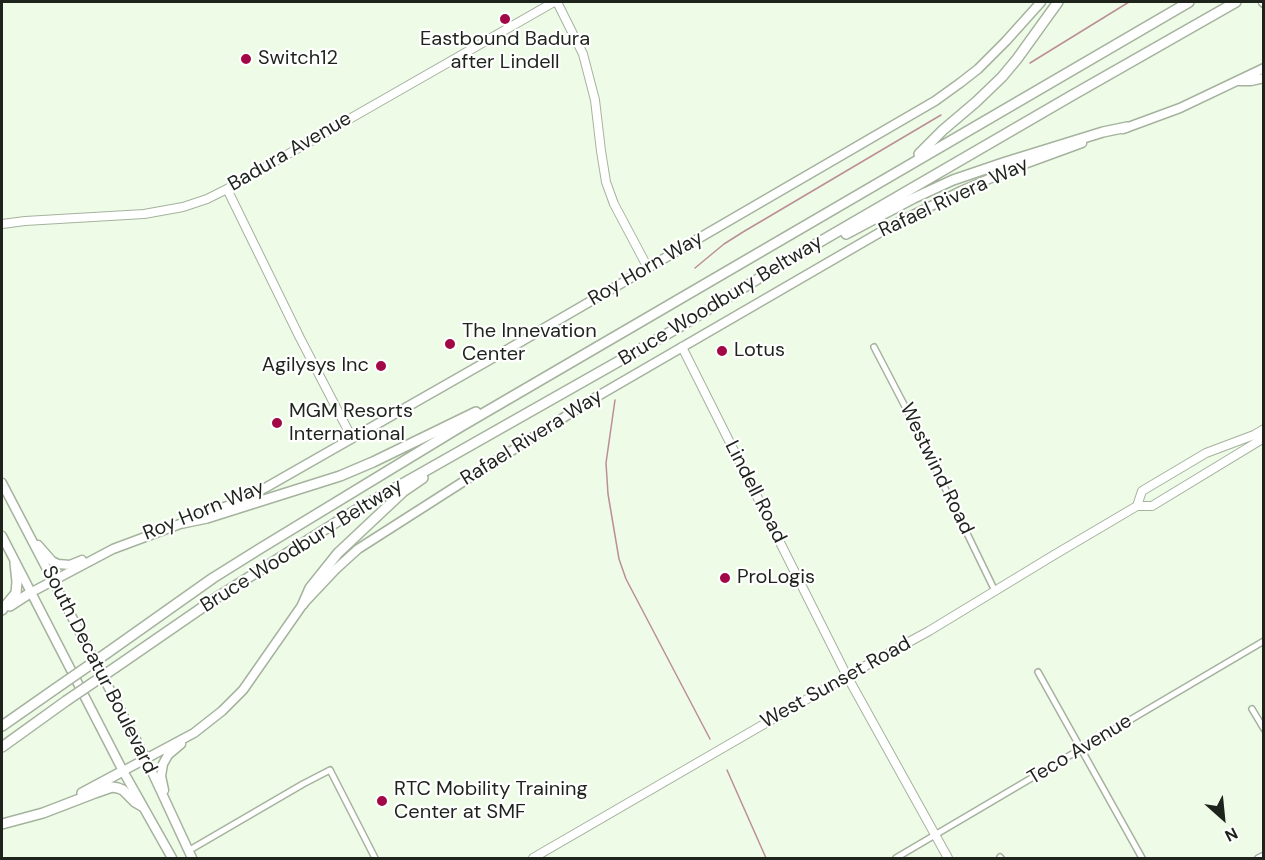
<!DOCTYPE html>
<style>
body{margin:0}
#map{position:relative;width:1265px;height:860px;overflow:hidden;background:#eefce7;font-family:"DM Sans",sans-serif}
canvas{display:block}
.frame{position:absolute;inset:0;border:3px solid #1e231c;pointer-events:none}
.north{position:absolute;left:1193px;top:788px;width:60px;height:60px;-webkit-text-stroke:4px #fff;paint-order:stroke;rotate:153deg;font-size:16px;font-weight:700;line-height:24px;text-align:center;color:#1e231c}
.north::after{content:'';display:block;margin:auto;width:21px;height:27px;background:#1e231c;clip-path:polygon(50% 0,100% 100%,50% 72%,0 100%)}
</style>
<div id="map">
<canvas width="1265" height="860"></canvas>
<div class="frame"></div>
<div class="north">N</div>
</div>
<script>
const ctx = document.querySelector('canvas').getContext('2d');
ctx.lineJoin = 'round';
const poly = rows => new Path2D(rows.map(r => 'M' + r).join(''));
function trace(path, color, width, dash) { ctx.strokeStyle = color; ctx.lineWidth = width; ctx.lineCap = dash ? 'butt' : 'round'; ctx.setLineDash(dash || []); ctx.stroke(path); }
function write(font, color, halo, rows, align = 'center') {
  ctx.font = font + ' "DM Sans",sans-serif'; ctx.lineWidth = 4.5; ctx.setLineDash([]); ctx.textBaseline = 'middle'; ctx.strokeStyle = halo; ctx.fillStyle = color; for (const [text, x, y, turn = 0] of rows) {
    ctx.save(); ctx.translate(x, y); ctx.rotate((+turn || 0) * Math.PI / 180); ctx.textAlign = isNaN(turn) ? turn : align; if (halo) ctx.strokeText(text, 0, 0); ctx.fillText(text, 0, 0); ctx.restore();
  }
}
trace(poly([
 [1030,63,1129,2],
 [695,268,724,244,743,232,941,115],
 [615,400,606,463,608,494,619,559,626,579,710,739],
 [727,770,766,858]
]), '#bc8e96', 1.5);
const street = poly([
 [874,347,911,418,995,591],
 [1038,672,1142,858],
 [1252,709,1264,729],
 [188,851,303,784,330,770,375,858],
 [1000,857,1001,858],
 [896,858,1264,641],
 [1258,858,1264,855]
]);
const secondary = poly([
 [557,2,583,54,595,100,601,151,606,182,614,204,648,268],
 [227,189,300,338,352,438],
 [2,224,25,221,144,214,183,207,207,199,227,189,554,2],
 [682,347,847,676,948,858],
 [1137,506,1142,491,1206,453,1254,435,1264,429],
 [533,858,847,676,929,631,1054,555,1137,506,1152,506,1264,438]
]);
const primary = poly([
 [1263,2,1264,3],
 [1237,81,1251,81,1264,78],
 [1123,129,1180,108,1264,68],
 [2,483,146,759,192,858],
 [200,516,238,502,265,488,498,355,935,101,960,83,978,69,1006,41,1041,2],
 [2,536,123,771,172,858],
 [38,545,52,561,58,564,70,565,82,560],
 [30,593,113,549,188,521],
 [123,771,194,733,222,711,243,690,303,604,336,569,358,549,591,400,891,226,961,191,1019,166,1082,143],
 [164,790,161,776,163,764,168,755,181,744]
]);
const highway = poly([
 [919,154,943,130,976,102,1002,77,1017,59,1058,2],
 [846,234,914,198,953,180,1006,162,1103,132,1127,127],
 [183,523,207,518,340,476,373,462,476,412],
 [303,604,310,588,338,553,404,491,423,478],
 [10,606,30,593],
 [2,610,16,593,17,582,15,563],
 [107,653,213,578,261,548,460,427,1189,2],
 [116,667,219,596,351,513,681,326,792,258,1071,96,1236,2],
 [2,726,55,689],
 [2,747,66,701],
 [82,793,123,771],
 [2,824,43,813,95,793,112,787,118,788,123,790,135,802,142,806]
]);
trace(street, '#a5b29e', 8);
trace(secondary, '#a5b29e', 10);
trace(primary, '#a5b29e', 11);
trace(highway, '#a5b29e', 12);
trace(street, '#fff', 5);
trace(secondary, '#fff', 8);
trace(primary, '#fff', 8);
trace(highway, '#fff', 9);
const highwayBridge = poly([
 [55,689,107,653],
 [66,701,116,667]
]);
trace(highwayBridge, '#a5b29e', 12, []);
trace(highwayBridge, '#fff', 9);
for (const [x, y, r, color] of [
 [505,19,6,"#a20845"],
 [246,59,6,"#a20845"],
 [450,344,6,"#a20845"],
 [722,351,6,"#a20845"],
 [381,366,6,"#a20845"],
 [277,423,6,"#a20845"],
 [725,578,6,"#a20845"],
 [382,801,6,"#a20845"]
]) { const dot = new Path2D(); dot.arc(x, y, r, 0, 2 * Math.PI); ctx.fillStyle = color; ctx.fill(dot); trace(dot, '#fff', 2); }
write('20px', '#1e231c', '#fff', [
 ["Eastbound Badura",505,40,"center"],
 ["after Lindell",505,63,"center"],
 ["Switch12",258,59],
 ["The Innevation",462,332],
 ["Center",462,355],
 ["Lotus",734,351],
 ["Agilysys Inc",369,366,"right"],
 ["MGM Resorts",289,412],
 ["International",289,435],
 ["ProLogis",737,578],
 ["RTC Mobility Training",394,790],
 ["Center at SMF",394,813]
], 'left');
write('20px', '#1e231c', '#fff', [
 ["Badura Avenue",290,152,-30],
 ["Rafael Rivera Way",954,198,-25],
 ["Roy Horn Way",646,269,-30],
 ["Bruce Woodbury Beltway",721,301,-31],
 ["Rafael Rivera Way",532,438,-32],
 ["Westwind Road",936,469,64],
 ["Lindell Road",755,492,63],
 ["Roy Horn Way",204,511,-22],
 ["Bruce Woodbury Beltway",302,546,-32],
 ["South Decatur Boulevard",99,670,63],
 ["West Sunset Road",836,683,-29],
 ["Teco Avenue",1080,750,-31]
]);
</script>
